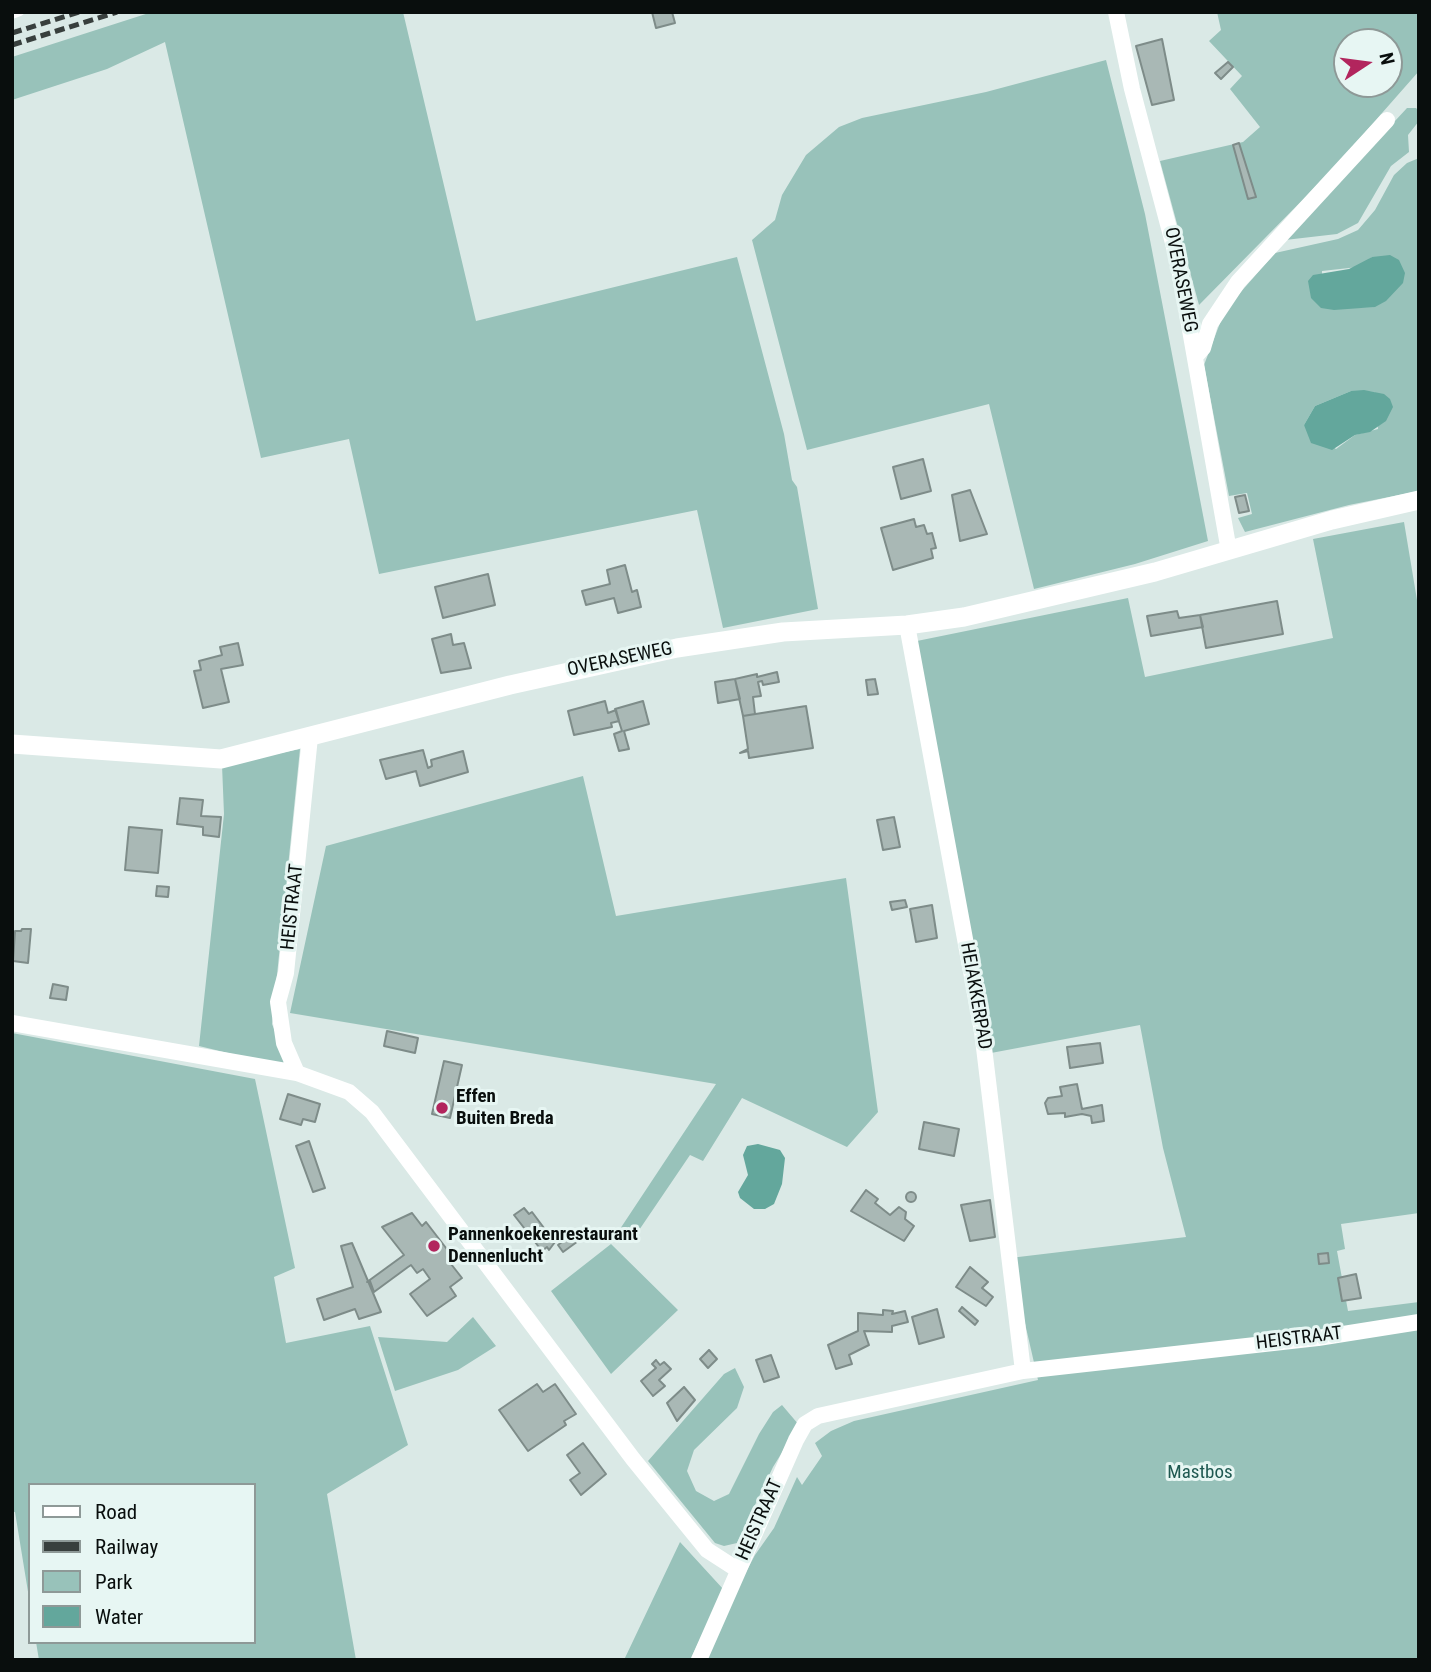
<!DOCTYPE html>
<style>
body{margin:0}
#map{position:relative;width:1431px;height:1672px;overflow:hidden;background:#dae9e6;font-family:"Roboto Condensed",sans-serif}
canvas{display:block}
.frame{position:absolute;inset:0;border:14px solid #090e0d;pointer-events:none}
.legend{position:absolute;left:28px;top:1483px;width:228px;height:161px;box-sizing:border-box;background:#e7f6f3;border:2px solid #8e9997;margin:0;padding:9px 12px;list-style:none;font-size:21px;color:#090e0d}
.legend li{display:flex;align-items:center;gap:14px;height:35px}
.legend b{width:35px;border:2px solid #8e9997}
.north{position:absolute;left:1333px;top:28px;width:70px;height:70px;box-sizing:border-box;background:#e7f6f3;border:2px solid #8e9997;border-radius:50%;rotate:77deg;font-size:19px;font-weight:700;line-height:28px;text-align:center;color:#090e0d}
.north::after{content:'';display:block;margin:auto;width:24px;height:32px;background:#b2255d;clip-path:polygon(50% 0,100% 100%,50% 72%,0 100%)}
</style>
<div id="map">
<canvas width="1431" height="1672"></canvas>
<div class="frame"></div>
<ul class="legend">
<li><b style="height:9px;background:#fff"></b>Road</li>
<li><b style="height:9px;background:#383f3d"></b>Railway</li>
<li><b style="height:19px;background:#98c2ba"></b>Park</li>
<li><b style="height:19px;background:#63a79c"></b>Water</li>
</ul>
<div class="north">N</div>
</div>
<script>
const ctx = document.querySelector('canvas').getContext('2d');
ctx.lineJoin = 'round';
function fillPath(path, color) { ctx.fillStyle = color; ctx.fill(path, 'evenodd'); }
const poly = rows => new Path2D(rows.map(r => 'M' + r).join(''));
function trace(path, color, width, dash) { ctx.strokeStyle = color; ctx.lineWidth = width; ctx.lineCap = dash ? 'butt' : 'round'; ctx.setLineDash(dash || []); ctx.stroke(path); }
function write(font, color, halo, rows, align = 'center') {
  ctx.font = font + ' "Roboto Condensed",sans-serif'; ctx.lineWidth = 6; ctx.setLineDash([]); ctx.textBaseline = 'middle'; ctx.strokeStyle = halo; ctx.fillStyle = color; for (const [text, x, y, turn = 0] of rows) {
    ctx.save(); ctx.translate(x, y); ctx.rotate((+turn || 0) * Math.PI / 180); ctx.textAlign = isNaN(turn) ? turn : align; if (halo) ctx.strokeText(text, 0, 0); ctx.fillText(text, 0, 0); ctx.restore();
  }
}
fillPath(poly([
 [152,12,403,12,476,321,737,257,784,434,792,480,797,487,818,609,723,628,697,510,379,574,349,439,261,458,165,42,107,69,12,100,12,57],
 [1217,12,1419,12,1419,71,1331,171,1199,305,1160,161,1243,142,1260,127,1230,89,1242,76,1209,41,1221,30],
 [1347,42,1389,42,1389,84,1347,84],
 [1106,60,1145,214,1208,541,1135,564,1034,589,989,404,807,450,752,240,775,220,782,195,806,155,839,127,862,118,986,92],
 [1407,108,1416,108,1419,111,1419,121,1408,135,1409,152,1391,166,1358,223,1337,234,1285,240],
 [1419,158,1419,491,1349,505,1245,532,1238,518,1252,514,1247,493,1229,496,1204,365,1225,310,1275,253,1338,239,1358,230,1375,210,1394,175,1407,163],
 [1372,257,1375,307,1321,308,1322,271,1358,267],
 [1351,391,1375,392,1378,429,1355,435,1336,449,1304,425,1315,406],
 [1404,522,1419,612,1419,1213,1341,1224,1345,1249,1337,1251,1348,1311,1419,1302,1419,1660,699,1660,755,1555,774,1528,797,1477,802,1485,822,1456,815,1443,831,1431,854,1421,1038,1380,1010,1258,1186,1237,1163,1148,1140,1025,991,1053,912,642,1128,598,1145,677,1333,638,1313,539],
 [300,749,272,1024,290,1068,199,1046,224,814,222,765],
 [583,776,616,916,846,878,878,1112,847,1147,742,1098,703,1161,690,1155,633,1239,620,1229,716,1084,290,1013,326,846],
 [12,1033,255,1079,295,1268,274,1277,286,1343,370,1326,408,1445,327,1494,356,1660,39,1660,36,1642,254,1642,254,1485,30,1485,30,1604,15,1512,12,1512],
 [611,1244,678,1310,611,1374,551,1291],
 [473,1317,496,1346,458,1370,395,1391,378,1337,447,1342],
 [735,1368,744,1387,737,1408,694,1450,687,1471,696,1491,714,1501,729,1494,759,1434,773,1412,782,1405,799,1425,773,1467,737,1543,724,1546,715,1543,648,1461,724,1374],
 [680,1542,724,1590,690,1660,624,1660]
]), '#98c2ba');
fillPath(poly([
 [1390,255,1399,260,1405,273,1403,283,1386,301,1375,307,1334,310,1321,308,1311,298,1308,281,1313,275,1349,269,1372,257],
 [1364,390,1384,394,1390,399,1393,407,1386,421,1370,432,1355,435,1332,450,1311,443,1304,425,1315,406,1351,391],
 [758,1144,780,1150,785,1158,782,1184,774,1204,765,1209,754,1209,740,1198,738,1192,748,1175,743,1155,747,1146]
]), '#63a79c');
const building = poly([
 [652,12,672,12,675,23,656,28,652,12],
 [1162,39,1174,100,1152,105,1136,46,1162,39],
 [1228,62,1233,67,1221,79,1215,73,1228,62],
 [1239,143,1256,197,1248,199,1233,145,1239,143],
 [923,459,931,491,901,499,893,467,923,459],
 [970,490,987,534,960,541,952,495,970,490],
 [1245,495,1249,511,1239,513,1235,497,1245,495],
 [914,519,916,527,924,525,927,534,932,533,936,548,931,549,933,558,893,570,881,528,914,519],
 [625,565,632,592,637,590,641,607,618,613,614,598,586,605,582,591,610,584,607,570,625,565],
 [488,574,495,605,443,618,435,587,488,574],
 [1277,601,1283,634,1206,648,1200,615,1277,601],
 [1177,611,1179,618,1200,615,1203,627,1151,636,1147,616,1177,611],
 [451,634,453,645,464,643,471,668,441,673,432,639,451,634],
 [238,643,243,665,221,669,229,702,203,708,194,671,201,670,199,661,222,655,220,647,238,643],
 [777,672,779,682,763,685,762,681,758,682,761,696,753,697,755,714,743,716,735,679,757,674,757,677,777,672],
 [735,679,740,699,718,703,715,682,735,679],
 [875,679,878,694,868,695,866,680,875,679],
 [605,701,608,713,616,710,619,721,611,723,612,727,574,735,568,711,605,701],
 [643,701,649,724,624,731,629,749,619,751,614,734,622,731,615,709,643,701],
 [806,706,813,748,749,758,748,751,740,753,748,749,743,716,806,706],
 [423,750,428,768,432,766,431,760,463,751,468,772,420,786,416,771,386,779,380,760,423,750],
 [180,798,203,800,201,816,221,817,219,837,203,835,203,827,177,824,180,798],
 [894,817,900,847,883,850,877,820,894,817],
 [129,827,162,830,158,873,125,870,129,827],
 [157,886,169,887,168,897,156,896,157,886],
 [905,900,907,907,892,910,890,902,905,900],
 [932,905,937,938,916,942,910,909,932,905],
 [22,929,31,929,28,963,13,961,15,931,21,931,22,929],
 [53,984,68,987,66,1000,50,998,53,984],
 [387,1031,418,1038,415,1053,384,1046,387,1031],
 [1100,1043,1103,1063,1070,1068,1067,1047,1100,1043],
 [444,1061,462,1065,450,1118,432,1114,444,1061],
 [1077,1084,1082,1109,1102,1105,1104,1121,1092,1123,1091,1116,1082,1114,1065,1117,1065,1113,1048,1114,1045,1103,1048,1098,1062,1096,1060,1087,1077,1084],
 [288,1094,320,1104,315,1122,303,1119,301,1125,280,1119,288,1094],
 [924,1122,959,1129,954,1156,919,1149,924,1122],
 [309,1141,325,1188,313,1192,296,1146,309,1141],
 [866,1190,878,1199,875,1203,890,1215,899,1207,906,1212,905,1219,914,1226,904,1241,851,1211,866,1190],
 '906 1197a5 5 0 1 1 10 0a5 5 0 1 1-10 0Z',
 [990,1200,995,1237,970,1241,961,1205,990,1200],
 [524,1208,529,1214,532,1212,550,1236,554,1233,558,1238,549,1250,547,1247,542,1251,514,1215,524,1208],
 [412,1213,422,1226,426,1222,456,1261,451,1264,462,1278,450,1287,456,1296,427,1316,410,1294,430,1279,423,1269,417,1273,411,1265,408,1267,374,1292,370,1281,367,1282,404,1255,382,1227,412,1213],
 [576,1231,581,1239,563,1252,558,1245,576,1231],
 [352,1243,381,1312,359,1319,355,1309,324,1320,317,1299,353,1287,341,1246,352,1243],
 [1328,1253,1329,1263,1319,1264,1318,1254,1328,1253],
 [970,1267,988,1282,982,1288,993,1297,986,1306,956,1287,970,1267],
 [1356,1274,1361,1298,1342,1301,1338,1278,1356,1274],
 [962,1307,978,1321,975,1325,959,1311,962,1307],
 [937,1309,944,1337,919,1344,912,1317,937,1309],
 [883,1310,893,1311,892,1314,905,1311,908,1322,892,1326,892,1332,864,1331,869,1345,849,1355,852,1364,836,1369,828,1345,858,1331,858,1313,883,1315,883,1310],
 [709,1350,717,1359,708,1368,700,1359,709,1350],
 [771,1355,779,1377,764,1382,756,1360,771,1355],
 [656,1360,660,1365,664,1362,671,1369,659,1380,665,1386,653,1396,641,1381,656,1368,652,1364,656,1360],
 [537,1384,543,1392,555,1384,576,1414,564,1421,566,1425,528,1451,499,1410,537,1384],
 [684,1387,695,1400,677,1421,667,1403,684,1387],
 [583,1443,606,1474,581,1495,570,1480,580,1473,567,1455,583,1443]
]);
fillPath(building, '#a9b8b5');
trace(building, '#7e8c89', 2);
trace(poly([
 [12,15,20,12]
]), '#fff', 8);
trace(poly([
 [1116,12,1132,89,1178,262,1229,551],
 [1195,357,1203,348,1210,324,1238,282,1387,120],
 [907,625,982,1031,1023,1371],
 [12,1023,297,1073,349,1092,372,1112,633,1459,707,1550,738,1570],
 [297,1073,284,1043,278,1002,286,973,310,737],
 [699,1660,796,1440,805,1424,818,1416,1023,1371,1318,1338,1419,1322]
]), '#fff', 16);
trace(poly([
 [12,744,221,759,510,685,677,648,783,632,907,625,964,617,1155,572,1332,520,1419,500]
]), '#fff', 19);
trace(poly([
 [12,33,79,12],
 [12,45,117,12]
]), '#383f3d', 5, [10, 5]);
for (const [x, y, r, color] of [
 [442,1108,7,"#b2255d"],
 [434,1246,7,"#b2255d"]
]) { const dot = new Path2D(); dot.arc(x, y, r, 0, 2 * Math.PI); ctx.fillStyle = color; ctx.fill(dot); trace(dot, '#e7f6f3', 2.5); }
write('19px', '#090e0d', '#e7f6f3', [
 ["OVERASEWEG",1180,280,79],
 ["OVERASEWEG",620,660,-12],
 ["HEISTRAAT",293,907,-84],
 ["HEIAKKERPAD",975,996,80],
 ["HEISTRAAT",1299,1339,-7],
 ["HEISTRAAT",760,1520,-66]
]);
write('bold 19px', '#090e0d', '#e7f6f3', [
 ["Effen",456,1097],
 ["Buiten Breda",456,1119],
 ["Pannenkoekenrestaurant",448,1235],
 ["Dennenlucht",448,1257]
], 'left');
write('19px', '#1f5951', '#e7f6f3', [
 ["Mastbos",1200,1473]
]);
</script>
